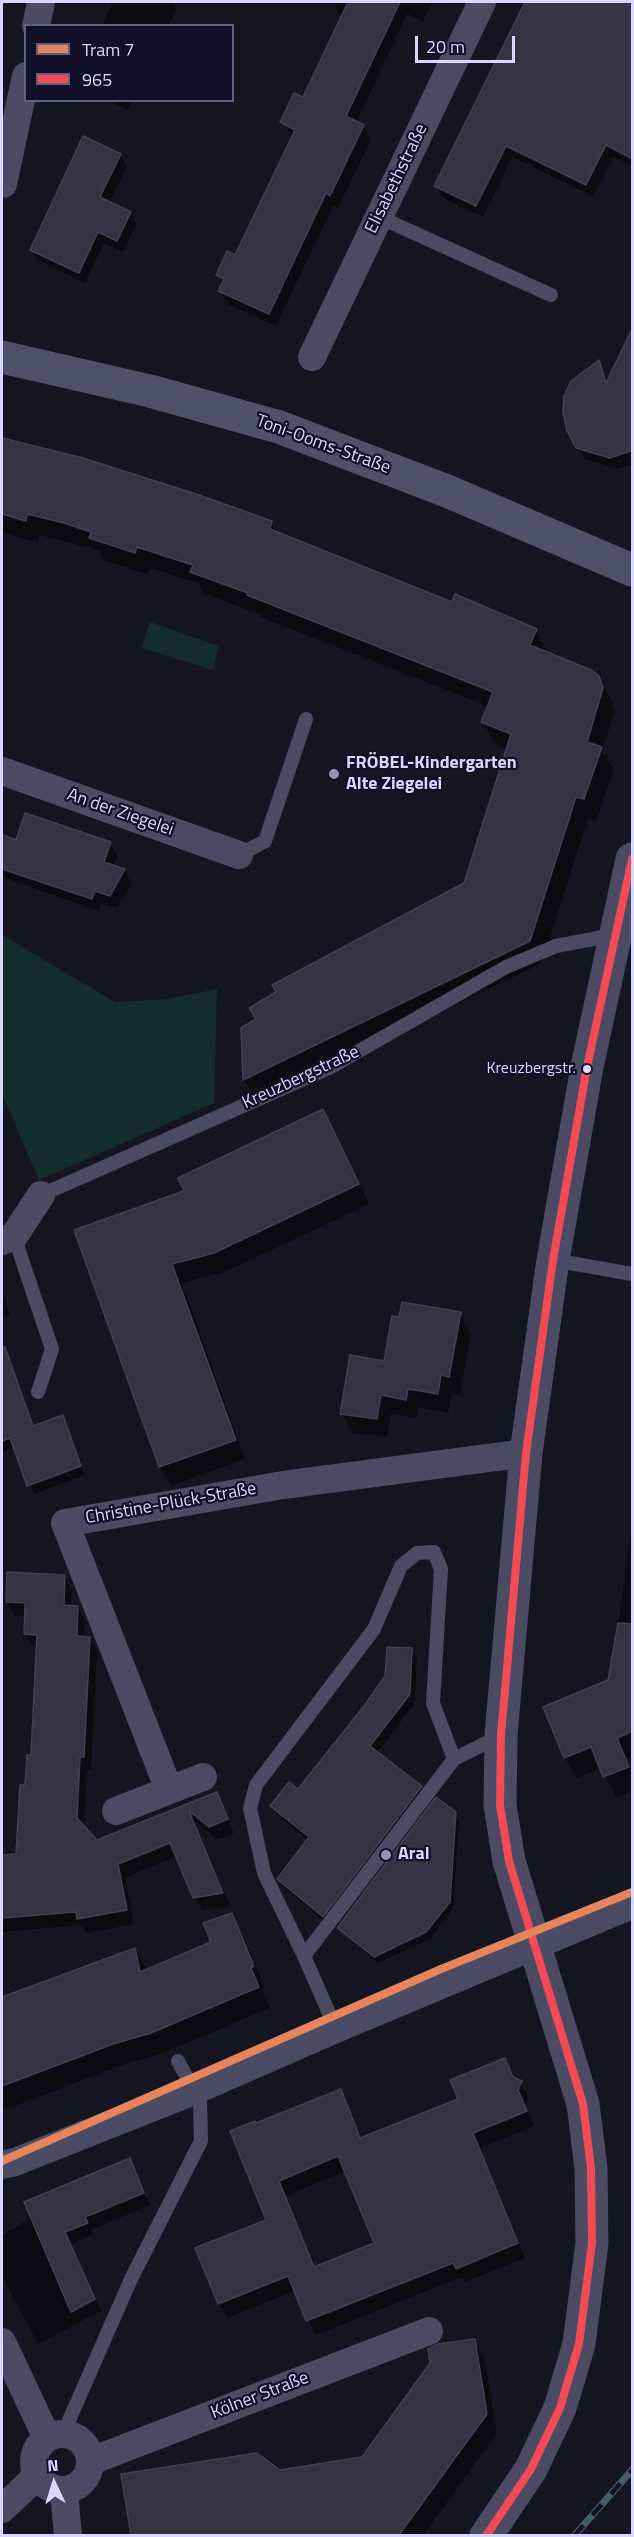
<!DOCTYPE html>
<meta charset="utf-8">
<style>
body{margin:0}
#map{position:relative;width:634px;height:2537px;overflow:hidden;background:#161622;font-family:"Titillium Web",sans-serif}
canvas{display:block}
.frame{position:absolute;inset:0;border:3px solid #d8d8ff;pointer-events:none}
.legend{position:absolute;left:24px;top:24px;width:210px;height:78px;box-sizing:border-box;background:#111028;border:2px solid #61607e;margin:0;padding:8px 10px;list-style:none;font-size:18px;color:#d8d8ff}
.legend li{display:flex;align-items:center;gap:12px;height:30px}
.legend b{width:30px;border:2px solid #61607e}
.north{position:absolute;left:24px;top:2453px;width:60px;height:60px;-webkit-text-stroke:4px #111028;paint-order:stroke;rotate:356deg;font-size:16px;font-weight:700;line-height:24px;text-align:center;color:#d8d8ff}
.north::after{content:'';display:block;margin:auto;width:21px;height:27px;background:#d8d8ff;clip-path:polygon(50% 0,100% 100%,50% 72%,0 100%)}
.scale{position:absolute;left:415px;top:36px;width:100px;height:27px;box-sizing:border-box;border:3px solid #d8d8ff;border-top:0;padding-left:8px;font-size:18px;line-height:21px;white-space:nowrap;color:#d8d8ff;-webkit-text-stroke:4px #111028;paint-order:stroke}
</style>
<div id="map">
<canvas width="634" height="2537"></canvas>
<div class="frame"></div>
<ul class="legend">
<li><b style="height:8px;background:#e6855c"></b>Tram 7</li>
<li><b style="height:8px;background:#f24b55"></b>965</li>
</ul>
<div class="north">N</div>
<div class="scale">20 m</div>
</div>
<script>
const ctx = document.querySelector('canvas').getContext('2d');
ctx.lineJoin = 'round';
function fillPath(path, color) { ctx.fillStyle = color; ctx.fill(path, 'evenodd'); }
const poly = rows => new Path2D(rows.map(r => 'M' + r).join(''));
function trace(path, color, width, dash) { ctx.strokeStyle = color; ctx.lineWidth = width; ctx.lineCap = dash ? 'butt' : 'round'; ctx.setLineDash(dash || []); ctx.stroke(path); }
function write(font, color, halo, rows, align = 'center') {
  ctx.font = font + ' "Titillium Web",sans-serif'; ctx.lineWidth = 4.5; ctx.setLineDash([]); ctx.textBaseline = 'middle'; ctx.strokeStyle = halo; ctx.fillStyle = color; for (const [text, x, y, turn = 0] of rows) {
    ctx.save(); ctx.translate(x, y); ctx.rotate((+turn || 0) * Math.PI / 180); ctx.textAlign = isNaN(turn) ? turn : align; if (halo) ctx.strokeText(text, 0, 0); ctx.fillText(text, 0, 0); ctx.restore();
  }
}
fillPath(poly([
 [150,622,219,646,213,670,142,648],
 [2,935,115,1002,167,999,217,989,214,1103,39,1180,2,1094]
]), '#132e2c');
fillPath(poly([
 [113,2,173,2,176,8,168,26,102,26],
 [338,2,432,2,423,21,407,14,356,123,363,126,371,139,338,208,333,206,276,326,227,304,220,291,223,284,218,275,235,257,293,137,282,122,304,99,342,19,335,7],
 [523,2,632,2,632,166,613,156,593,196,512,157,483,217,443,198,436,186,525,5],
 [107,100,132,100,128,110],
 [120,155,127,167,109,203,130,213,136,224,123,252,104,243,85,283,39,261,32,249],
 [632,331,632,464,618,469,585,459,568,430,599,362,608,382],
 [2,439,82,460,271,523,277,534,452,604,536,630,548,654,598,677,611,699,615,711,602,751,614,770,596,820,588,819,542,963,257,1101,244,1080,242,1029,465,884,508,749,495,744,483,722,489,707,261,617,260,614,204,594,198,583,150,568,148,574,134,570,104,560,99,551,78,545,39,535,38,542,2,533],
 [3,837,17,842,110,843,117,856,113,867,124,871,132,883,117,908,101,903,99,911,2,877],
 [323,1111,369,1204,225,1272,182,1283,245,1459,171,1486,160,1467,76,1231,186,1191],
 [2,1291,10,1315,2,1318],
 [460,1314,471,1333,460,1395,452,1393,448,1413,418,1407,417,1418,391,1414,387,1437,353,1433,342,1414,385,1362,401,1319],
 [2,1358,3,1363,9,1361,14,1370,34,1427,62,1417,85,1475,34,1494,15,1447,2,1452],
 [632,1525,632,1756,627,1758,632,1771,632,1791,616,1797,601,1768,577,1778,565,1758,545,1708,610,1681],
 [64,1576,72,1590,71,1607,77,1607,85,1621,84,1638,89,1638,97,1652,91,1771,87,1770,84,1828,96,1842,216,1794,234,1833,218,1840,194,1821,230,1906,202,1911,177,1856,125,1878,134,1924,86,1933,82,1925,2,1932,2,1857,18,1855,33,1757,38,1647,33,1647,25,1633,26,1616,15,1616,7,1602],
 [411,1650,417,1659,414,1704,377,1753,421,1787,426,1796,329,1925,284,1888,279,1879,309,1841,277,1815,271,1806,298,1791],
 [455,1813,459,1820,453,1909,430,1939,378,1963,343,1934,339,1928],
 [232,1918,244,1938,265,1987,262,1988,270,2008,163,2053,125,2064,2,2111,2,1999,135,1950,147,1971,213,1943],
 [505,2060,515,2080,521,2082,529,2097,525,2105,534,2126,480,2148,525,2258,465,2282,462,2277,316,2335,295,2291,227,2318,219,2304,197,2249,267,2221,255,2125,340,2091,362,2139,460,2100],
 [346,2171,375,2244,315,2268,286,2196],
 [129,2160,150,2205,91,2230,93,2235,71,2244,101,2311,38,2344,2,2275,2,2235],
 [474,2340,485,2359,497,2433,423,2536,132,2536,123,2476,280,2471,362,2458]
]), '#0007');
const building = poly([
 [348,2,400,2,346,116,364,125,330,196,326,193,269,314,218,291,224,279,216,275,227,251,235,255,295,130,280,122,294,93,303,97,348,2],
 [525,2,633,2,633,159,606,145,586,185,506,146,476,206,434,186,525,2],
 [83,136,121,154,100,197,131,212,117,241,98,232,79,273,30,250,83,136],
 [633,327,633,450,610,458,576,448,567,431,563,412,564,396,571,381,599,360,606,383,633,327],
 [2,438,83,458,196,494,272,521,270,529,452,602,455,594,537,629,530,645,591,670,599,676,603,688,587,742,602,747,584,799,576,797,530,941,243,1080,241,1028,256,1019,249,1008,276,992,272,985,464,883,511,734,481,722,493,692,247,595,248,593,190,572,193,565,137,547,135,553,120,548,89,538,91,532,64,523,27,514,26,521,2,514,2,438],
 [25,813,111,842,104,862,125,869,110,896,95,891,92,899,2,869,2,835,16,840,25,813],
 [323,1109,359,1184,214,1253,172,1264,236,1440,159,1467,74,1230,184,1191,178,1178,323,1109],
 [402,1302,461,1312,449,1377,441,1375,438,1394,408,1389,406,1400,381,1395,377,1419,340,1414,350,1355,384,1361,392,1316,399,1317,402,1302],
 [2,1347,5,1347,33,1426,63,1415,81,1466,27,1486,10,1438,2,1441,2,1347],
 [7,1572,65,1575,64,1605,78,1606,77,1636,90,1637,84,1757,80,1757,77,1818,97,1840,217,1792,228,1819,209,1827,189,1811,223,1893,193,1898,170,1843,118,1864,127,1910,77,1919,76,1912,2,1918,2,1855,16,1854,20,1785,25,1785,27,1755,31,1755,37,1635,24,1634,25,1603,6,1602,7,1572],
 [618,1623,633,1624,633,1731,617,1738,629,1767,603,1777,591,1747,564,1758,543,1707,608,1680,618,1623],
 [387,1647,412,1648,410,1694,370,1746,422,1786,323,1917,277,1879,309,1837,270,1806,289,1782,298,1789,364,1706,385,1676,387,1647],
 [436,1797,456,1812,450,1902,426,1932,374,1957,337,1928,436,1797],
 [232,1913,254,1966,251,1968,259,1987,151,2033,113,2044,2,2086,2,1997,135,1948,140,1972,211,1942,203,1923,232,1913],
 [505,2058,513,2077,522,2081,518,2090,527,2111,473,2133,518,2243,456,2269,453,2263,306,2321,288,2276,218,2304,195,2248,266,2220,230,2131,255,2121,256,2123,341,2089,360,2138,458,2099,450,2080,505,2058],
 [338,2156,374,2243,314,2267,279,2181,338,2156],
 [130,2158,144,2193,85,2217,88,2223,65,2232,95,2299,71,2312,24,2202,130,2158],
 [475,2339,487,2414,399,2535,131,2535,121,2474,257,2453,280,2470,362,2457,430,2363,428,2349,438,2344,475,2339]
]);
fillPath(building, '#343444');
trace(building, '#424156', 1.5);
trace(poly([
 [379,217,551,295],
 [239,855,265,841,306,719],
 [41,1195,331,1067,506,967,556,946,614,935],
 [14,1236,52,1349,38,1392],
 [553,1260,632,1274],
 [304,1956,264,1873,250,1808,256,1785,374,1629,401,1566,417,1553,434,1552,441,1569,433,1703,454,1759],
 [336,2029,304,1956,454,1759,500,1736],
 [63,2434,131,2279,201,2141,200,2102,178,2061]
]), '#4b4c63', 14);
trace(poly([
 [36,26,41,2],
 [3,184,26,76],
 [312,357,482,2],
 [2,771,239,855],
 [2,1241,14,1236,41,1195],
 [169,1790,65,1523,283,1485,526,1453],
 [116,1811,203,1777],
 [2,2165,15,2162,194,2091,336,2029,632,1905],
 [2,2342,47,2438],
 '34 2462a28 28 0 1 1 56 0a28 28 0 1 1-56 0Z',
 [91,2461,429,2331],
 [64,2491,68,2536],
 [2,2509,37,2476]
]), '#4b4c63', 28);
trace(poly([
 [486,2536,531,2469,560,2408,579,2344,592,2243,591,2168,583,2104,509,1861,500,1805,501,1735,526,1453,553,1260,587,1067,632,859]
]), '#4b4c63', 33);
trace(poly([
 [2,357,150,391,279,427,447,491,632,570]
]), '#4e5169', 33);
const rail = poly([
 [574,2536,632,2470]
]);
trace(rail, '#435d6a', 7);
trace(rail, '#111028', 4.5, [14]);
trace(poly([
 [486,2536,531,2469,560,2408,579,2344,592,2243,591,2168,583,2104,509,1861,500,1805,501,1735,526,1453,553,1260,587,1067,632,859]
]), '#f24b55', 8);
trace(poly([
 [2,2161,441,1969,632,1892]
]), '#e6855c', 8);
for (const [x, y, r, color] of [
 [334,774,6,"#9494b2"],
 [587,1069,5,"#d8d8ff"],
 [386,1855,6,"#9494b2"]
]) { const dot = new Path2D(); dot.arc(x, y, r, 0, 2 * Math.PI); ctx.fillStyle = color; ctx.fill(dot); trace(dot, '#111028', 2); }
write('16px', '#d8d8ff', '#111028', [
 ["Kreuzbergstr.",576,1069]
], 'right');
write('18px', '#d8d8ff', '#111028', [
 ["Elisabethstraße",397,179,-64],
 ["Toni-Ooms-Straße",323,445,20],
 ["An der Ziegelei",120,813,19],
 ["Kreuzbergstraße",301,1078,-25],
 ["Christine-Plück-Straße",171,1504,-10],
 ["Kölner Straße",260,2396,-21]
]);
write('bold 18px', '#d8d8ff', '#111028', [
 ["FRÖBEL-Kindergarten",346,764],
 ["Alte Ziegelei",346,785],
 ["Aral",398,1855]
], 'left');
</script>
